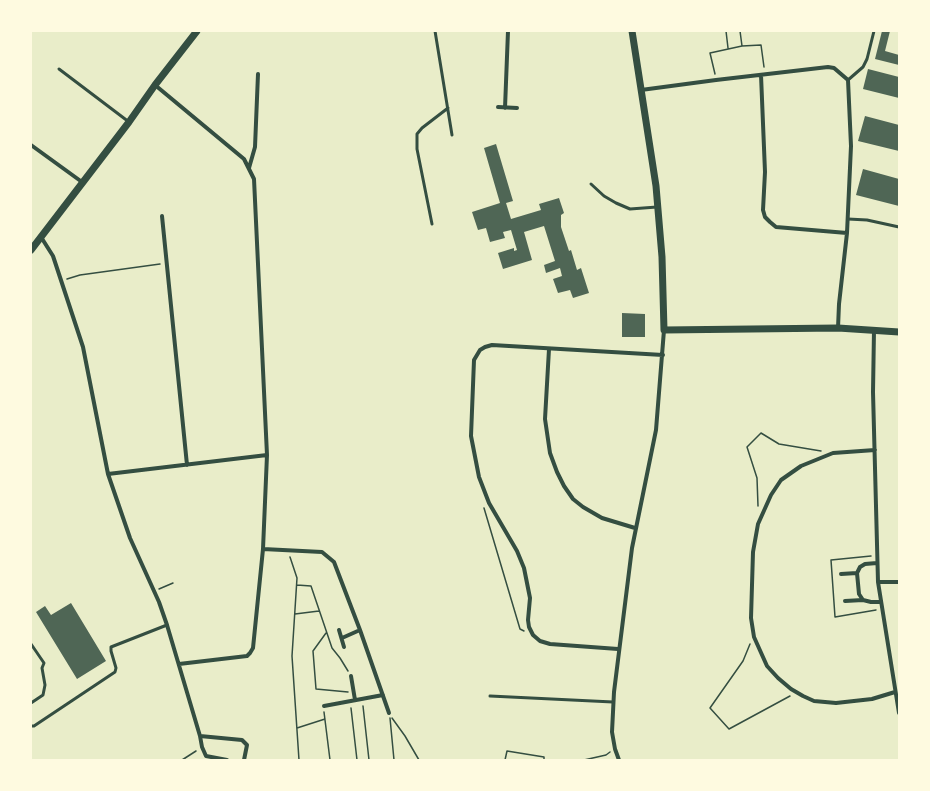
<!DOCTYPE html>
<style>
body{margin:0}
#map{position:relative;width:930px;height:791px;overflow:hidden;background:#e9edc9;font-family:"Work Sans",sans-serif}
canvas{display:block}
.frame{position:absolute;inset:0;border:32px solid #fefae0;pointer-events:none}
</style>
<div id="map">
<canvas width="930" height="791"></canvas>
<div class="frame"></div>
</div>
<script>
const ctx = document.querySelector('canvas').getContext('2d');
ctx.lineJoin = 'round';
function fillPath(path, color) { ctx.fillStyle = color; ctx.fill(path, 'evenodd'); }
const poly = rows => new Path2D(rows.map(r => 'M' + r).join(''));
function trace(path, color, width, dash) { ctx.strokeStyle = color; ctx.lineWidth = width; ctx.lineCap = dash ? 'butt' : 'round'; ctx.setLineDash(dash || []); ctx.stroke(path); }
fillPath(poly([
 [882,31,890,31,885,51,899,55,899,65,875,59],
 [868,69,899,77,899,98,863,89],
 [865,116,899,125,899,151,858,141],
 [496,144,513,201,506,203,511,219,541,210,539,204,559,198,564,213,561,215,561,227,569,251,571,250,577,270,581,268,589,293,573,298,570,290,558,293,553,279,562,276,560,268,546,273,544,265,555,261,544,226,524,232,532,260,503,269,498,253,514,248,514,251,517,250,511,230,503,232,505,238,490,242,486,228,478,230,472,212,500,203,484,148],
 [863,169,899,179,899,206,856,195],
 [622,313,645,314,645,337,622,337],
 [71,603,106,661,77,679,36,612,45,606,51,615]
]), '#4f6655');
trace(poly([
 [726,31,728,48],
 [740,31,742,46],
 [715,74,710,53,742,46,761,45,764,67],
 [67,279,80,275,160,264],
 [758,506,757,478,747,447,761,433,779,444,821,451],
 [484,508,520,629,524,631],
 [871,556,831,560,835,617,876,610],
 [290,557,297,578,292,656,299,760],
 [297,585,311,586,332,648,340,658,348,671],
 [159,589,173,583],
 [295,614,319,611],
 [326,633,313,651,316,689,348,692],
 [750,644,743,661,710,708,729,729,790,696],
 [363,706,369,760],
 [351,708,357,760],
 [324,712,330,760],
 [390,718,394,760],
 [392,718,405,736,419,760],
 [297,728,325,719],
 [182,760,196,751],
 [505,760,507,751,544,757,544,760],
 [584,760,606,755,610,752]
]), '#344e41', 1.5);
trace(poly([
 [435,31,452,135],
 [59,69,129,122],
 [848,80,863,67,867,59,874,31],
 [591,184,604,196,616,203,630,209,657,207],
 [848,219,867,220,899,227],
 [432,224,417,149,417,134,422,128,448,108],
 [31,644,44,663,42,668,45,685,43,695,31,703],
 [490,696,613,702],
 [31,726,34,726,115,672,116,668,111,651,111,647,167,625]
]), '#344e41', 3);
trace(poly([
 [761,75,765,172,763,210,765,217,770,222,776,227,847,233],
 [155,85,244,159,254,179,267,455,263,549,253,648,250,653,247,656,179,664],
 [641,90,716,80,828,67,834,68,848,80,851,146,847,233,839,304,838,328],
 [498,107,517,108],
 [505,108,508,31],
 [31,145,82,182],
 [249,168,255,147,258,74],
 [162,216,187,465],
 [41,237,53,256,83,347,108,474,130,538,159,602,167,625,200,736,202,747,206,756,227,760],
 [874,330,873,392,878,582,899,713],
 [549,349,545,419,550,453,557,472,564,486,573,499,583,507,602,518,635,528],
 [875,450,833,453,801,466,781,480,771,495,758,524,753,552,751,618,754,637,767,666,778,678,791,689,803,696,814,701,836,703,872,699,895,692],
 [108,474,267,455],
 [263,549,322,552,334,562,360,630,389,713],
 [877,563,865,564,860,567,857,573,859,594,863,600,871,602,880,602],
 [841,574,857,573],
 [878,582,899,582],
 [845,601,863,600],
 [339,630,344,647],
 [342,638,360,630],
 [618,649,550,644,540,641,533,635,529,627,528,620,530,598,524,568,517,551,489,503,479,477,471,436,474,360,480,350,485,347,492,345,663,355],
 [351,676,355,700],
 [324,706,383,695],
 [200,736,242,740,247,745,244,760],
 [619,760,615,749,612,732,614,692,632,548,656,430,664,330]
]), '#344e41', 4);
trace(poly([
 [632,31,656,186,662,257,664,330,838,328,899,332],
 [31,250,129,122,155,85,197,31]
]), '#344e41', 7);
</script>
